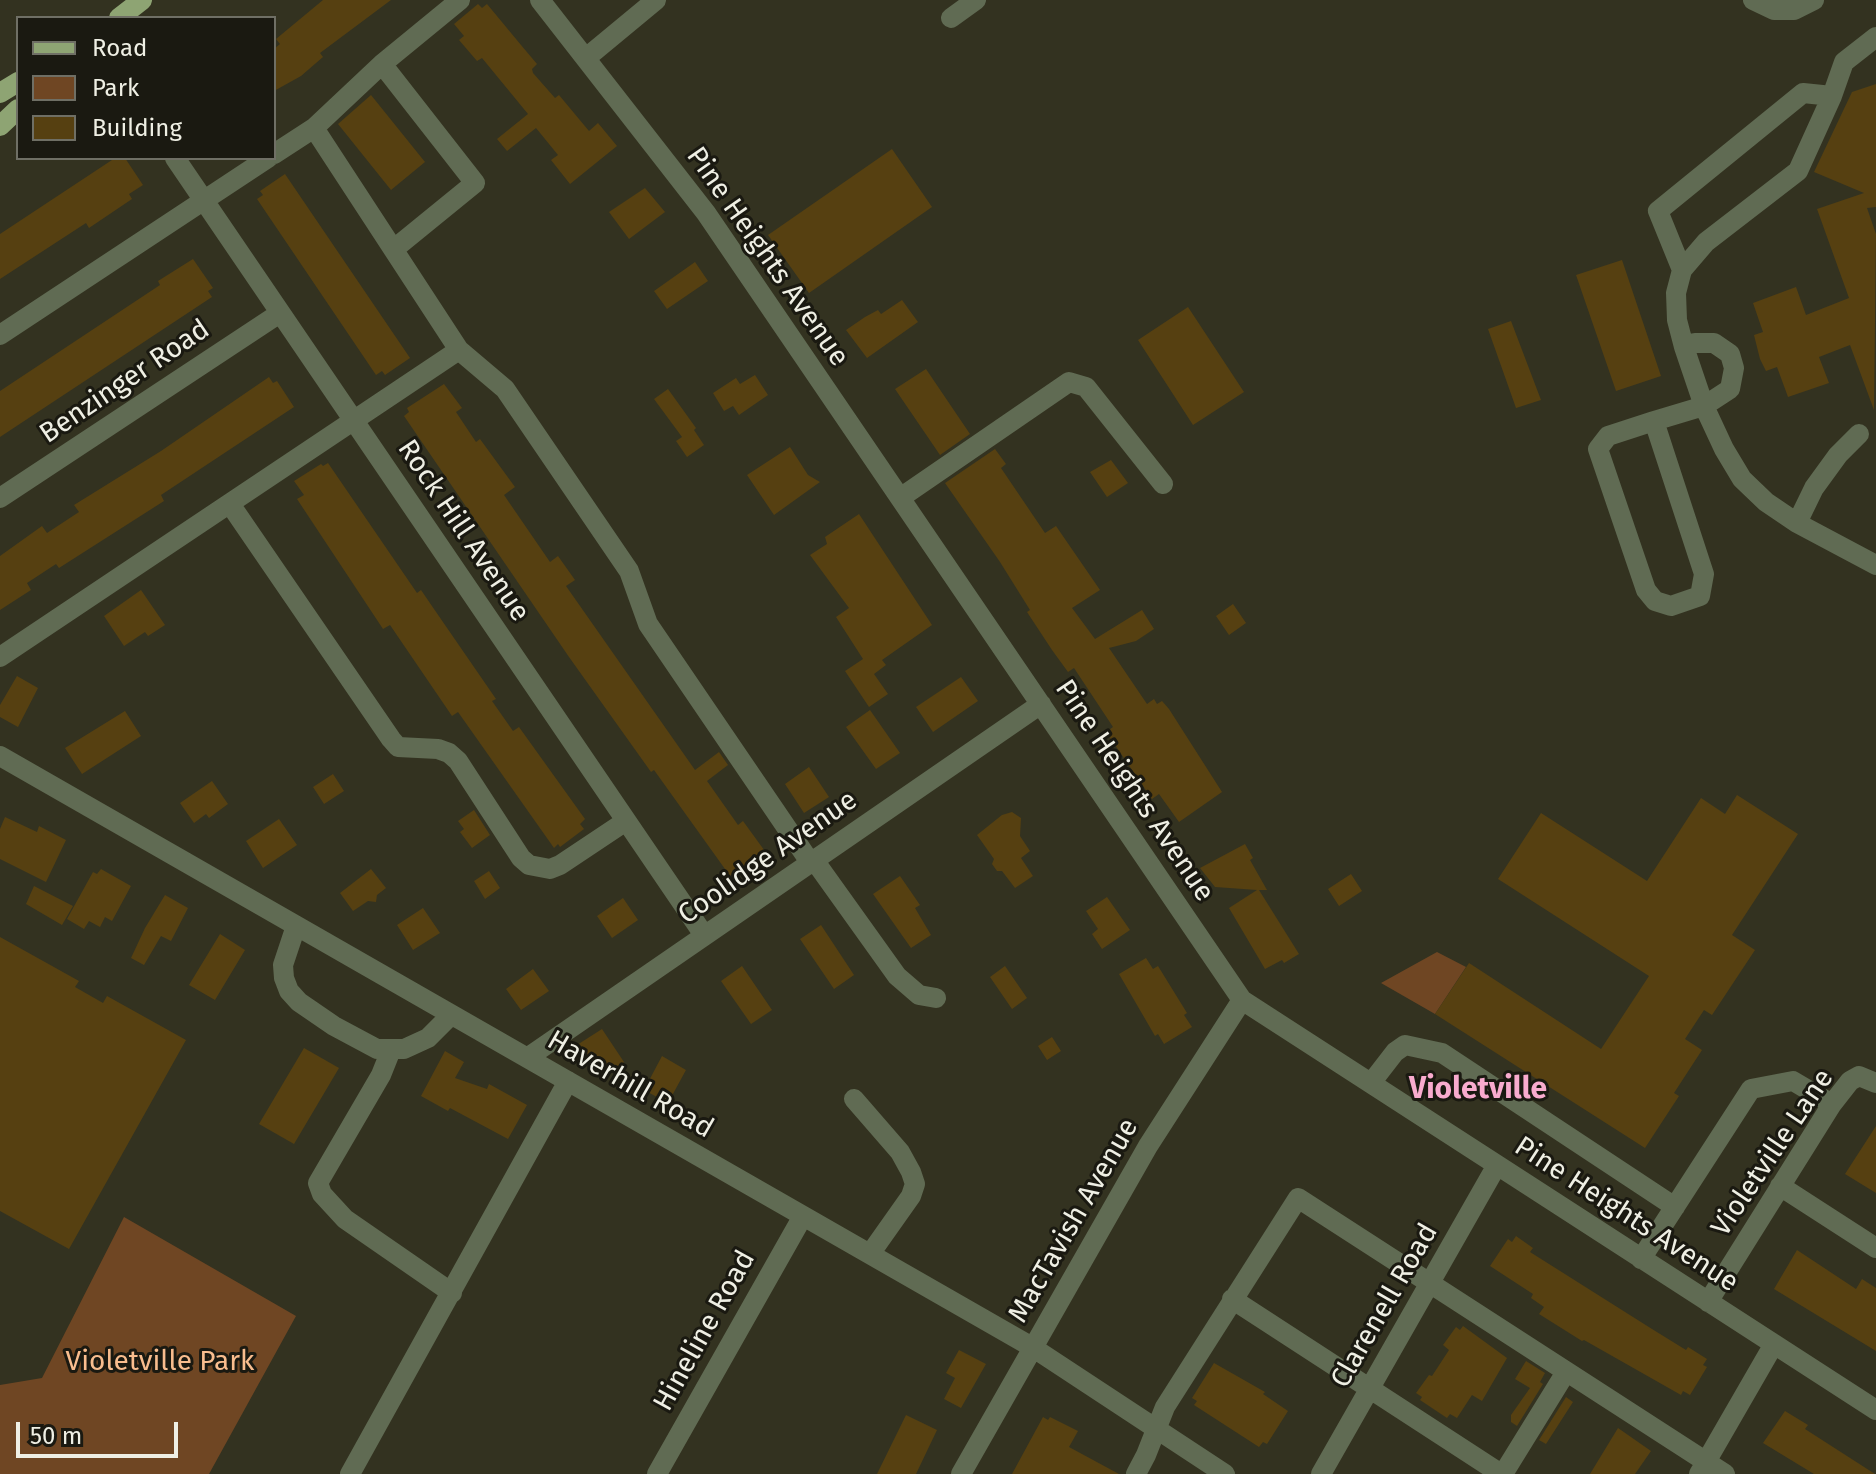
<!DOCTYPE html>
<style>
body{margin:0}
#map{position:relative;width:1876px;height:1474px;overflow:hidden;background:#333220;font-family:"Fira Sans",sans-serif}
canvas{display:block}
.legend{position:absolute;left:16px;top:16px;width:260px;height:144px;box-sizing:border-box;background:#1a1911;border:2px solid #6f6f65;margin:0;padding:10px 14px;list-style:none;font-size:24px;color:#efefe4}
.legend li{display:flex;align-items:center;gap:16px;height:40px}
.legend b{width:40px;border:2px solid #6f6f65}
.scale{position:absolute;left:16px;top:1422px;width:162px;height:36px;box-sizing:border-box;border:4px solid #efefe4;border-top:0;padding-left:10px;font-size:24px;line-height:28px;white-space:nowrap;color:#efefe4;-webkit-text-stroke:6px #1a1911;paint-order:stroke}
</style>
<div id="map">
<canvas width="1876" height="1474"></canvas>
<ul class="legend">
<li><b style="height:10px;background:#8ea473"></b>Road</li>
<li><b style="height:22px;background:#6f4623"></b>Park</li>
<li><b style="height:22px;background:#564011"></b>Building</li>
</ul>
<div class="scale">50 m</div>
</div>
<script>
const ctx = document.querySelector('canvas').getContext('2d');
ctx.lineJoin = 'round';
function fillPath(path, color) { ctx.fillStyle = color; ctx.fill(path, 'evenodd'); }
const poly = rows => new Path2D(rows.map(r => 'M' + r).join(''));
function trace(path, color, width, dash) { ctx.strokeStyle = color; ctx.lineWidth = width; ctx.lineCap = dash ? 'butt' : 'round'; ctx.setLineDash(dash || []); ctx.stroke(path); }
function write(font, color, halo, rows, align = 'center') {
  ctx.font = font + ' "Fira Sans",sans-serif'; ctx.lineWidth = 6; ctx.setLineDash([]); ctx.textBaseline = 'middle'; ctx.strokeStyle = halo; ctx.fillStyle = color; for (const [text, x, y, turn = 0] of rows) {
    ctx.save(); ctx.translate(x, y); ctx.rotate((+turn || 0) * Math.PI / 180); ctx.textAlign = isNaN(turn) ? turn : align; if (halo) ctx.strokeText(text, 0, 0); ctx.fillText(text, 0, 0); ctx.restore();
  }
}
fillPath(poly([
 [1437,952,1466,967,1435,1014,1381,983],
 [124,1217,296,1316,209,1474,0,1474,0,1385,42,1378]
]), '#6f4623');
fillPath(poly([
 [323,0,391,0,320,53,323,57,301,76,274,91,274,49,280,44,276,39],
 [478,4,482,8,487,4,521,45,537,64,532,69,533,73,555,98,559,95,589,131,598,123,617,146,570,184,551,160,558,155,536,128,507,151,497,139,528,114,482,58,477,61,459,40,464,36,454,24],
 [1876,84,1876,207,1867,208,1876,234,1874,410,1850,345,1819,357,1829,383,1788,397,1777,367,1766,371,1760,359,1754,335,1763,332,1753,303,1796,287,1806,315,1849,298,1817,209,1864,193,1814,172,1852,92],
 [371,95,425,162,391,190,338,124],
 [892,149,932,207,809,293,768,235],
 [115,158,125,158,143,185,129,194,132,199,89,228,86,223,0,279,0,234],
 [285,174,410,358,385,375,382,371,376,375,257,199,263,195,260,191],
 [645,188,665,212,629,239,609,212],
 [193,259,213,288,208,291,212,297,0,437,0,391,160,285,158,281],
 [1622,260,1661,376,1616,391,1576,275],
 [695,262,708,281,667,309,654,291],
 [902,300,918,322,867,358,846,330,865,317,878,310,881,314],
 [1188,307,1244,392,1193,425,1138,340],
 [1511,321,1541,400,1516,408,1488,329],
 [926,369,970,434,940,455,895,389],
 [755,375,768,395,739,415,733,406,724,411,713,393,736,378,740,384],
 [269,377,273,383,277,381,294,407,161,495,164,501,59,568,56,564,27,583,31,590,0,610,0,556,42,526,47,533,79,512,74,505,161,451],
 [444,384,462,408,456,412,476,442,480,439,515,487,504,495,550,562,558,556,575,580,566,586,695,770,719,752,728,765,707,781,738,825,743,821,767,854,738,875,736,871,730,876,654,770,651,772,569,657,404,416,409,412,407,408],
 [668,389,696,428,694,430,704,445,687,457,676,441,688,433,682,437,654,399],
 [790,447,808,475,820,482,774,515,747,475],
 [995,449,1006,464,1001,468,1045,533,1056,526,1100,590,1072,608,1095,639,1142,610,1154,629,1136,641,1109,648,1147,704,1154,699,1157,704,1162,701,1169,709,1222,792,1179,822,1159,794,1152,799,1106,732,1113,727,1074,668,1068,672,1052,650,1027,612,1030,610,1000,562,945,483],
 [1111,460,1128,483,1107,497,1090,472],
 [328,463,417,593,421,590,434,609,496,699,492,701,513,731,519,727,585,819,580,824,584,829,560,847,558,844,554,848,458,712,452,716,390,625,383,629,297,499,304,495,294,481,321,464,323,466],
 [859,514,932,625,882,660,886,665,874,674,888,694,869,707,845,671,863,659,836,617,849,608,810,555,827,544,825,537],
 [141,590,165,625,148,636,145,632,124,646,104,616],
 [1233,604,1246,623,1229,635,1216,616],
 [17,676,38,688,18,727,0,717,0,705],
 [961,677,978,701,933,732,916,707],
 [870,710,900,753,876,769,846,727],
 [125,711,141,736,82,774,65,748],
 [809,767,829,797,804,813,785,784],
 [333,774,344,791,324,804,313,787],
 [212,781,228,804,209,818,206,814,194,823,180,803],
 [1737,795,1798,834,1732,935,1755,950,1712,1015,1704,1010,1685,1039,1702,1050,1674,1093,1679,1096,1645,1148,1435,1014,1469,963,1601,1049,1649,976,1498,879,1541,813,1647,881,1701,798,1725,814],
 [474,810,490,835,472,848,460,832,464,829,458,821],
 [1012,812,1021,818,1020,836,1030,851,1021,858,1033,876,1015,888,1002,871,997,871,992,864,994,859,977,835,1002,815],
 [5,817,37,832,39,826,66,840,46,882,0,859,0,829],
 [279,819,297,845,263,868,246,841],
 [1245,844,1253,858,1250,860,1267,890,1259,890,1299,954,1284,963,1282,960,1265,969,1229,908,1257,890,1215,887,1200,868],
 [101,869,131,886,112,921,105,917,100,927,89,921,84,929,67,919,93,872,97,874],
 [371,869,386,888,377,895,376,902,368,901,353,911,340,893],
 [489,871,500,888,485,899,474,881],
 [1351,874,1362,891,1339,906,1328,889],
 [900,876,920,905,915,908,931,935,911,948,873,894],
 [34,886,73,906,62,925,26,904],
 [165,895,188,908,171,941,161,936,144,965,131,958,145,928],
 [1107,897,1130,930,1102,949,1092,934,1098,929,1086,911],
 [623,898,638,920,612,938,597,916],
 [423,908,440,933,413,950,397,925],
 [821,925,854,975,834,989,800,939],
 [220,934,245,950,215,1000,189,985],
 [0,937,79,981,75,987,103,1003,107,996,186,1040,69,1249,0,1211],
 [1146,958,1153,969,1158,966,1187,1013,1184,1015,1192,1027,1164,1044,1158,1034,1155,1036,1119,974],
 [742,966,772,1010,751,1024,721,981],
 [1005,966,1027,998,1012,1009,990,977],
 [533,969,549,991,521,1010,506,989],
 [602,1029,624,1062,600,1078,577,1045],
 [1052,1037,1061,1051,1047,1060,1038,1046],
 [304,1048,339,1068,294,1144,259,1124],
 [445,1051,464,1062,455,1078,487,1089,489,1084,527,1105,508,1139,450,1108,448,1111,421,1096],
 [662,1056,686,1070,668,1103,644,1090],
 [1876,1126,1876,1193,1845,1174],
 [1516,1236,1533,1248,1530,1252,1652,1329,1686,1350,1688,1347,1707,1359,1703,1365,1707,1367,1690,1395,1683,1391,1681,1395,1584,1340,1582,1341,1539,1314,1544,1307,1531,1298,1533,1294,1490,1266,1508,1239,1512,1242],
 [1797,1250,1856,1289,1862,1279,1876,1288,1876,1351,1774,1289],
 [1463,1326,1507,1358,1482,1401,1472,1395,1457,1418,1450,1414,1447,1418,1420,1400,1422,1397,1416,1393,1429,1375,1432,1376,1449,1350,1443,1345,1456,1327,1460,1330],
 [959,1350,986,1364,961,1408,944,1399,955,1378,946,1373],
 [1526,1361,1545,1373,1540,1382,1543,1384,1517,1426,1511,1422,1511,1415,1530,1388,1515,1379],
 [1214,1363,1265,1392,1263,1394,1288,1411,1267,1444,1263,1442,1259,1447,1194,1405,1197,1401,1192,1398],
 [1566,1397,1573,1402,1546,1444,1539,1440],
 [1785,1411,1808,1425,1805,1429,1875,1474,1814,1474,1763,1443],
 [906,1415,937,1430,916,1474,877,1474],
 [1043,1417,1048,1420,1050,1417,1078,1431,1069,1447,1119,1474,1012,1474],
 [1618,1428,1651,1451,1635,1474,1590,1474]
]), '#564011');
trace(poly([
 [540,0,706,213,1242,1000,1876,1410],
 [1753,0,1774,10,1794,10,1814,0],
 [951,18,976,0],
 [586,58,656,0],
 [382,64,475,183,394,249],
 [1832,96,1803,93,1658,211,1682,270,1676,293,1677,320,1684,347,1704,406,1724,449,1742,479,1766,502,1797,523,1876,565],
 [314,128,459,350,505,389,629,571,648,624,810,862],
 [274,154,314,128,382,64,460,0],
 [175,158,704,935],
 [1682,270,1706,242,1798,171,1832,96,1844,62,1876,37],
 [0,335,268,158],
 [1654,421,1704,574,1700,596,1671,606,1655,601,1646,590,1598,449,1608,436,1654,421],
 [1654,421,1704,406,1730,389,1734,368,1730,354,1714,343,1695,343,1684,347],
 [0,498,280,313],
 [900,498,1069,382,1086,387,1163,484],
 [230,504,391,739,398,747,438,749,449,753,458,761,521,858,529,865,550,869,560,865,626,821],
 [1797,523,1814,488,1838,455,1859,434],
 [0,657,459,350],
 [0,756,1032,1347,1225,1474],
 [814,860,897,976,919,995,936,998],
 [296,926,283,965,284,978,289,991,299,1002,334,1026,377,1049,404,1049,428,1038,451,1015],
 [391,1050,381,1075,318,1183,322,1194,345,1219,452,1293],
 [527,1058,1041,704],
 [1371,1083,1395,1052,1405,1045,1442,1053,1675,1207],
 [854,1099,900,1152,911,1172,915,1184,911,1196,870,1254],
 [1780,1186,1876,1248],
 [1641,1259,1751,1089,1793,1081,1832,1104],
 [1232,1299,1501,1474],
 [1708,1302,1832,1104,1850,1081,1859,1076,1876,1083],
 [350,1474,568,1081],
 [657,1474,803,1216],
 [961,1474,1148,1146,1242,1000],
 [1136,1474,1146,1455,1165,1407,1298,1198,1725,1474],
 [1321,1474,1497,1165],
 [1503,1474,1566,1372],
 [1699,1474,1774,1344]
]), '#606b53', 20);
trace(poly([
 [119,18,142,0],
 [0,93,18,82],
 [0,126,18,109]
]), '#8ea473', 20);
write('28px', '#efefe4', '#1a1911', [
 ["Pine Heights Avenue",767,257,55],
 ["Benzinger Road",125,382,-34],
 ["Rock Hill Avenue",463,531,56],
 ["Pine Heights Avenue",1134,791,56],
 ["Coolidge Avenue",768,858,-35],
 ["Haverhill Road",630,1085,30],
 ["Violetville Lane",1773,1153,-56],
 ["Pine Heights Avenue",1626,1215,33],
 ["MacTavish Avenue",1074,1221,-60],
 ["Clarenell Road",1385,1306,-60],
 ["Hineline Road",705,1331,-61]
]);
write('28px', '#f9bd8e', '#1a1911', [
 ["Violetville Park",160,1362]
]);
write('bold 30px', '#f8abce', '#1a1911', [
 ["Violetville",1478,1090]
]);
</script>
